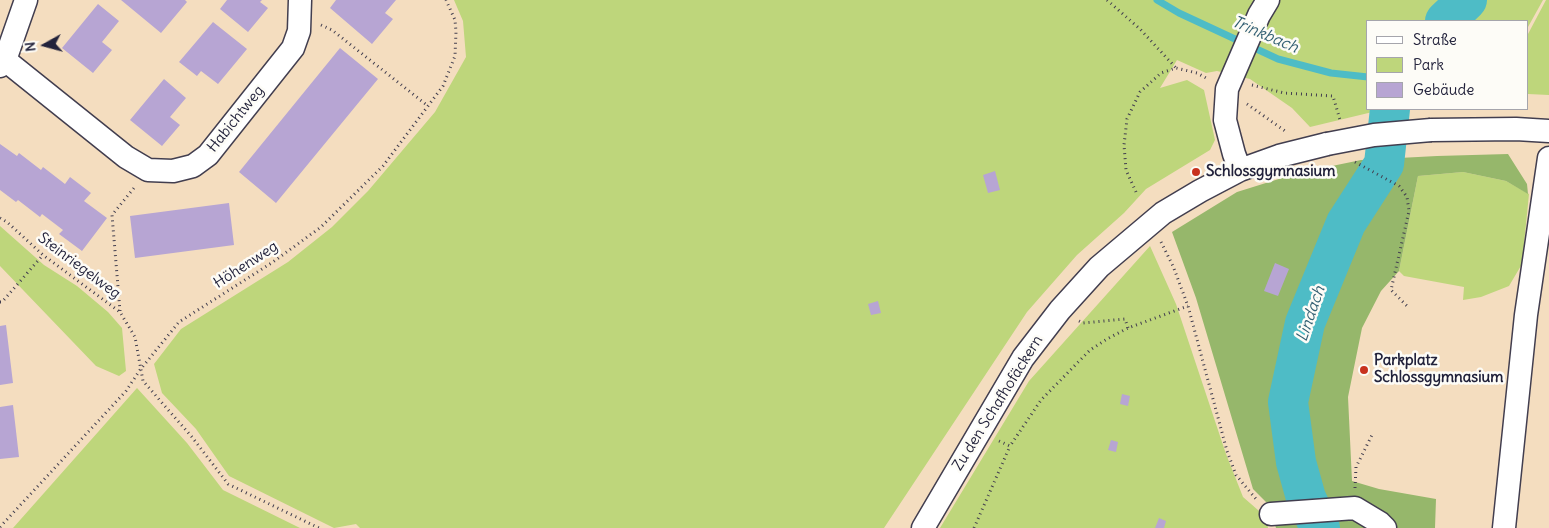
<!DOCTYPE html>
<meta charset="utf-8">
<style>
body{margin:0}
#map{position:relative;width:1549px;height:528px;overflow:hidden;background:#f4ddbf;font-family:Delius,sans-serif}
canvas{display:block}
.legend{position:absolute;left:1366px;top:20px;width:162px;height:90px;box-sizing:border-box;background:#fdfcf7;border:1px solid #a5a5ac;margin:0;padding:6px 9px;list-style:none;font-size:15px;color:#22223b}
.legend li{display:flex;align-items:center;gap:10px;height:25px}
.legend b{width:25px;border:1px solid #a5a5ac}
.north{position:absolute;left:20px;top:20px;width:50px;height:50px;-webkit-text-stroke:4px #fdfcf7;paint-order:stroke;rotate:263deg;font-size:14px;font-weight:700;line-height:20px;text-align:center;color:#22223b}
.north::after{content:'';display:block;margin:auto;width:18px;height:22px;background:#22223b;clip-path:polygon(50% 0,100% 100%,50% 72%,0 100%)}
</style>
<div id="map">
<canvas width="1549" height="528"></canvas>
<ul class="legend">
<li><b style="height:6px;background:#fff"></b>Straße</li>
<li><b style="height:14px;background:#bed67b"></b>Park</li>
<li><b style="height:14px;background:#b7a5d3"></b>Gebäude</li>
</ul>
<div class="north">N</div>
</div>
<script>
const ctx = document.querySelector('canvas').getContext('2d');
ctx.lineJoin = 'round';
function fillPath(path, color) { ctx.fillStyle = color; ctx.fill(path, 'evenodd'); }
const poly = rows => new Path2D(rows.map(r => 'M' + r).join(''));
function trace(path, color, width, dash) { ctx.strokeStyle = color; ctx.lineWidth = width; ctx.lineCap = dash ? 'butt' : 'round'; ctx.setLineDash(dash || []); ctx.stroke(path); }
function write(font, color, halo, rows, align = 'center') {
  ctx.font = font + ' Delius,sans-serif'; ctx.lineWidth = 5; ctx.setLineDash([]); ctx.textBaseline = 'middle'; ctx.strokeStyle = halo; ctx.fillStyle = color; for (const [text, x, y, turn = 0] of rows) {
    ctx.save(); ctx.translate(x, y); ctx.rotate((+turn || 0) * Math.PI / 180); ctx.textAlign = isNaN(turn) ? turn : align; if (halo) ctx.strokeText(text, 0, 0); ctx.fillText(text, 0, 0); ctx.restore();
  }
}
fillPath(poly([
 [454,0,1543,0,1528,27,1528,21,1368,21,1368,109,1385,109,1310,127,1292,108,1250,79,1217,71,1206,73,1177,60,1160,88,1187,80,1204,90,1215,140,1210,150,1146,189,1124,213,1077,255,1027,312,884,528,360,528,356,524,334,528,229,476,196,429,162,393,154,364,181,329,288,262,332,227,368,191,435,112,466,57,463,21],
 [1546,0,1549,0,1549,95,1528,94,1528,34],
 [1463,172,1506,181,1529,194,1522,264,1509,286,1481,297,1463,300,1464,287,1404,276,1399,271,1418,176],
 [0,226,44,265,77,286,108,312,122,328,126,371,119,376,96,366,0,266],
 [1150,246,1176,304,1226,454,1243,497,1266,517,1268,528,940,528,1029,381],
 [137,388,187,443,223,490,300,528,13,528]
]), '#bed67b');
fillPath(poly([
 [1508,154,1527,184,1528,194,1506,181,1463,172,1418,176,1399,271,1381,291,1362,328,1348,397,1352,481,1379,489,1436,499,1435,528,1276,528,1269,505,1253,489,1196,298,1172,232,1237,192,1298,173,1361,160,1437,156]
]), '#96b76b');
trace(poly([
 [1157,0,1179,13,1278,59,1331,73,1368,77]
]), '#4ebcc6', 7);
trace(poly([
 [1445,21,1467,0],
 [1320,528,1306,498,1296,462,1288,402,1305,323,1346,223,1384,164,1390,109]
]), '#4ebcc6', 40);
fillPath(poly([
 [121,0,185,0,187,2,161,33],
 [227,0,262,0,260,2,268,8,248,32,220,9],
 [336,0,396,0,385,13,393,19,372,44,330,8],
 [98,4,119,21,102,42,112,50,93,73,62,48],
 [213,22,247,49,218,84,201,71,197,76,179,62],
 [340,48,378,79,276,203,239,172],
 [164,79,186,98,170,117,180,125,162,146,130,120],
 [0,144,17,156,19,153,41,170,43,167,65,184,70,177,91,193,84,201,107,218,82,251,59,234,63,230,42,214,40,217,18,200,16,202,0,190],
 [995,171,1000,190,988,193,983,175],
 [229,203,234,245,135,258,130,216],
 [1275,263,1289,269,1278,296,1264,291],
 [878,301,881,313,871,315,868,304],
 [6,325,13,383,0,385,0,326],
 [1122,394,1130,396,1128,406,1120,404],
 [13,405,19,457,0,459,0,407],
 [1111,440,1118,442,1116,452,1108,450],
 [1159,518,1166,521,1164,528,1155,528]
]), '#b7a5d3');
const minor = poly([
 [5,60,126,157,148,170,173,171,193,166,208,155,293,48,299,31,300,0],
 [0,66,5,60,26,0],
 [1431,130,1516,129,1549,131],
 [1240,170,1234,154,1225,120,1227,89,1259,15,1268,0],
 [1271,514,1355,508,1380,523,1385,528],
 [923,528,1023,358,1060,310,1099,267,1163,213,1200,191,1240,170,1279,156,1327,144],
 [1504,528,1526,315,1549,158]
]);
trace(minor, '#423e4f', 25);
trace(poly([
 [1107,0,1140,29,1176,68],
 [321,25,332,30,428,106],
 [1252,85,1284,93,1333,96,1340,120],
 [1247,104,1285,131],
 [1355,162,1399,186,1407,197,1409,211,1391,290,1407,306],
 [1136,192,1126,170,1124,145,1127,119,1140,92,1161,73,1176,68,1197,73,1208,79],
 [0,218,7,222,43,255,120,312,135,337,143,381,192,437,228,484,319,528],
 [1161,242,1173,266,1188,306,1227,451,1236,475,1256,499],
 [0,302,2,302,43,255],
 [120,311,112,215,134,188],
 [1079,321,1083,323,1125,319,1128,328],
 [999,441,1010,446,1041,400,1090,350,1107,339,1128,328,1188,306],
 [1355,488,1356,467,1372,435],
 [0,527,126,391,140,370,179,322,273,262,321,227,383,166,443,86,455,56,456,32,455,20,446,0],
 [974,528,1010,446]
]), '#423e4f', 3, [1, 4]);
trace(minor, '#fff', 22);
const minorBridge = poly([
 [1327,144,1374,135,1431,130]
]);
trace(minorBridge, '#423e4f', 25, []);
trace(minorBridge, '#fff', 22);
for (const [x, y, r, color] of [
 [1196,172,5,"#c8321e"],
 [1364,370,5,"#c8321e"]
]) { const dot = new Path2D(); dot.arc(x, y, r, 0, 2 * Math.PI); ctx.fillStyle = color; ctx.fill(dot); trace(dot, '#fdfcf7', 2); }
write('15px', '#22223b', '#fdfcf7', [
 ["Habichtweg",236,119,-51],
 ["Höhenweg",246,265,-33],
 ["Steinriegelweg",79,266,37],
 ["Zu den Schafhofäckern",998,403,-58]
]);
write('bold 15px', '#22223b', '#fdfcf7', [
 ["Schlossgymnasium",1206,172],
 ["Parkplatz",1374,361],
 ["Schlossgymnasium",1374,378]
], 'left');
write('italic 16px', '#346073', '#fdfcf7', [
 ["Trinkbach",1265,35,23],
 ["Lindach",1311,314,-71]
]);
</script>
